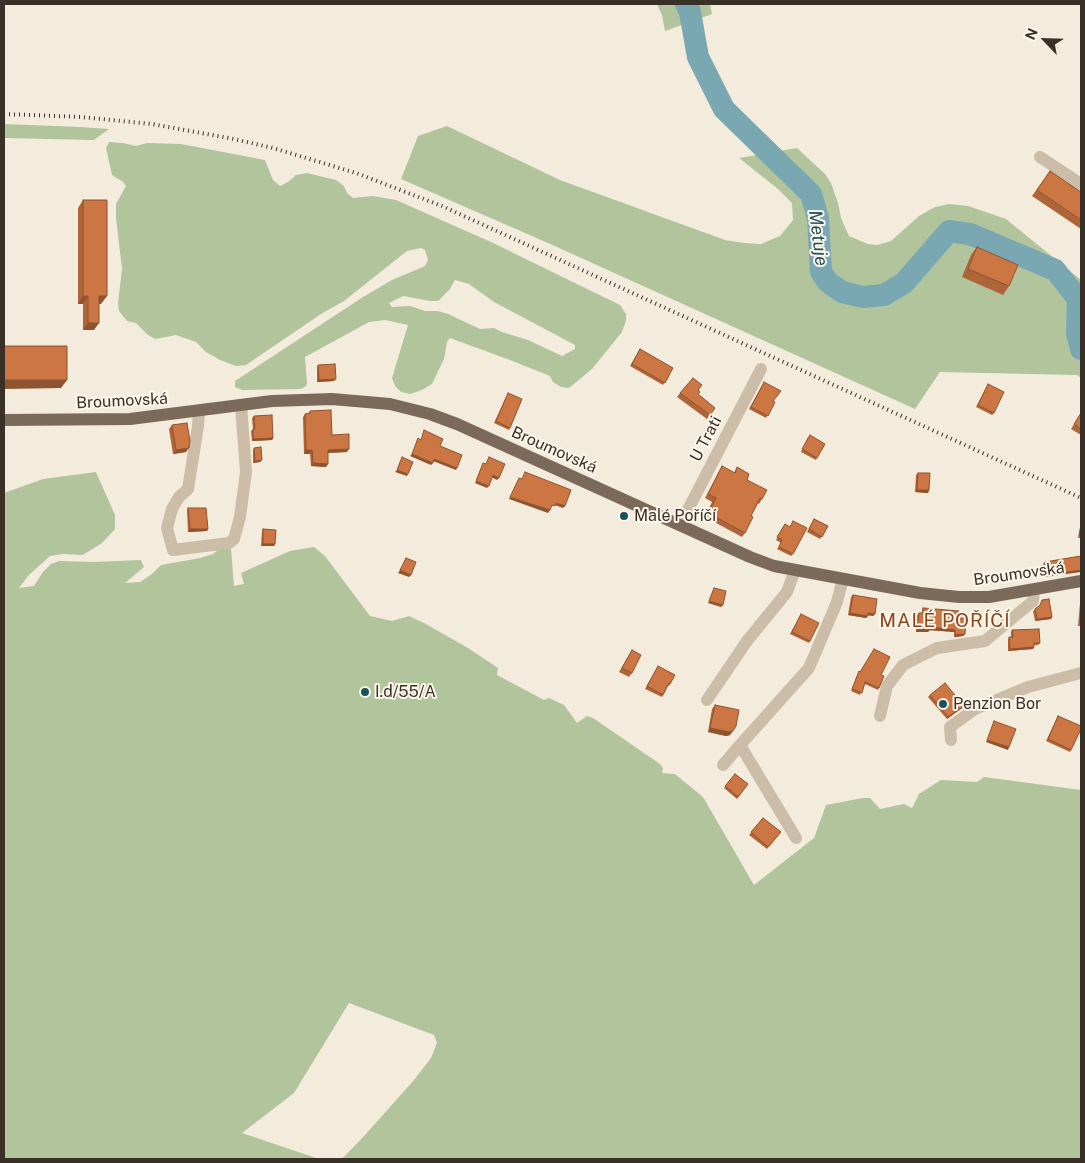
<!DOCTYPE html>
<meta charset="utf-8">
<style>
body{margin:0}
#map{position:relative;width:1085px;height:1163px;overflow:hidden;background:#f3ecdd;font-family:"Public Sans",sans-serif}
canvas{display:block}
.frame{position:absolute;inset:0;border:5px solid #393028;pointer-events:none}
.north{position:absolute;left:1020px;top:15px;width:50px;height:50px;-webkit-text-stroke:4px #fbf5ea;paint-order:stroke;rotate:294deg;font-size:14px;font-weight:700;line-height:20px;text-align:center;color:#393028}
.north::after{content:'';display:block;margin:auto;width:18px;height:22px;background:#393028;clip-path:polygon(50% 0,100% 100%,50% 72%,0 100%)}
</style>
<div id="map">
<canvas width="1085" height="1163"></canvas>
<div class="frame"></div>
<div class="north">N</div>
</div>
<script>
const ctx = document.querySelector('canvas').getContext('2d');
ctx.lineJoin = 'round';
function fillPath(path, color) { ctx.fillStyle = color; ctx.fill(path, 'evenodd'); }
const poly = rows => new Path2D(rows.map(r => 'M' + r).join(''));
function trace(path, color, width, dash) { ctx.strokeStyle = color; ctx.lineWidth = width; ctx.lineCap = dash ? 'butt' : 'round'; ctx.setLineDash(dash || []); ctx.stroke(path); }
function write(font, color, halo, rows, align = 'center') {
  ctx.font = font + ' "Public Sans",sans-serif'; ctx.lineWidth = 4; ctx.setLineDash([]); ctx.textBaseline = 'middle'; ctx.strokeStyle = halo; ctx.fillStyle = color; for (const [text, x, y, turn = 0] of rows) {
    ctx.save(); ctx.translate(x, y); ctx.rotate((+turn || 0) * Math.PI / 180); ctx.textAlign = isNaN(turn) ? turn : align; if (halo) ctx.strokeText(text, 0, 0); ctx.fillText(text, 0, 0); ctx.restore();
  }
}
fillPath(poly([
 [657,4,710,4,712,14,665,31,662,15],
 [4,124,81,127,109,129,94,140,4,138],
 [447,126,560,180,725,240,744,243,761,244,780,236,793,220,792,203,778,189,739,158,797,148,825,174,831,183,838,203,841,218,849,236,868,244,877,245,891,241,919,216,935,207,949,204,968,206,1006,219,1081,280,1081,378,1077,375,940,372,915,409,548,243,401,179,418,136],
 [109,142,123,143,136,146,147,143,181,144,265,160,273,180,280,186,288,182,296,175,307,173,336,180,344,186,347,193,353,198,373,196,396,200,491,242,620,305,626,314,626,321,622,332,592,369,569,388,561,387,553,382,550,376,510,360,450,338,447,342,444,359,432,384,422,390,410,394,401,392,395,386,392,378,408,325,385,320,369,322,305,357,307,383,306,386,301,389,242,390,235,387,235,381,363,297,392,280,425,266,428,260,425,250,421,248,407,251,344,301,321,314,246,365,236,366,220,360,206,352,196,342,176,335,155,339,148,335,136,323,127,321,119,311,118,303,122,269,116,218,116,204,126,186,123,182,112,175,106,148],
 [455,280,469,284,494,302,575,345,575,349,562,356,528,340,502,332,494,328,480,329,448,314,438,311,425,311,410,306,392,307,389,303,403,296,431,301,438,301,450,289],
 [96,472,115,515,115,529,102,543,83,555,63,554,50,556,29,575,19,588,34,586,43,572,51,564,59,561,94,562,141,560,144,567,125,583,140,582,152,574,161,565,200,558,213,554,219,549,231,548,234,586,244,584,241,573,290,551,314,547,325,556,370,616,392,621,409,616,424,623,468,648,498,668,497,675,544,700,549,698,564,705,577,723,587,716,593,718,660,764,663,768,662,773,675,774,703,797,754,885,814,838,826,805,863,798,870,798,880,809,904,804,912,808,919,794,941,780,977,782,984,777,1081,790,1081,1159,342,1159,365,1135,414,1080,431,1058,437,1043,434,1035,426,1032,349,1003,294,1093,242,1133,319,1159,4,1159,4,493,43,479]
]), '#b1c49c');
trace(poly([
 [686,4,690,12,698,57,724,109,811,194,818,218,821,272,828,282,842,292,863,297,884,295,904,283,949,231,970,234,1055,270,1078,299,1077,333,1081,349]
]), '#7aa8b2', 22);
trace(poly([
 [1040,157,1081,184],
 [199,411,198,426,188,489,179,497,172,509,167,528,173,550,229,543,234,539,240,517,246,472,241,405],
 [680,525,761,369],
 [707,700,747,641,787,592,795,570],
 [880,716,887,686,903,665,937,648,985,641,1033,601,1034,590],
 [951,740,950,727,975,709,1028,687,1081,673],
 [723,765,740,745],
 [796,838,740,745,809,668,837,602,843,579]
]), '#ccbda8', 12);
trace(poly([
 [4,420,130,419,272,401,332,399,390,404,430,414,457,424,750,557,774,566,920,593,959,597,989,597,1081,581]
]), '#7b6959', 12);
trace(poly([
 [4,114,81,117,152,124,234,139,273,148,356,173,442,206,1081,498]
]), '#393028', 4, [1, 4]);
fillPath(poly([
 [1050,171,1081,192,1081,229,1032,196],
 [83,200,101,304,99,304,94,330,83,330,83,304,78,304,78,208],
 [977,247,1009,286,1003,295,962,277,971,255],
 [640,349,673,368,663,385,630,366],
 [318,365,334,381,317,382,317,367],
 [763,384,773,401,766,418,749,409],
 [988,384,994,413,992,415,976,407],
 [698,390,698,394,715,408,707,419,677,397,680,393],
 [508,393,510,428,509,430,494,423],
 [310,411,332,435,347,452,328,453,326,467,311,466,310,454,304,454,303,417,305,414,309,413],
 [1081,413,1081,435,1071,429],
 [254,416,273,438,272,440,252,441,251,431,253,429,252,418],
 [172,425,186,452,173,454,169,429],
 [808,437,817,458,816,460,801,452],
 [254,448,262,460,260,462,253,463,253,450],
 [722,466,734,473,737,467,762,499,759,504,758,503,751,516,745,533,742,537,705,517,712,502,705,498],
 [918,473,929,490,928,493,915,492,916,475],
 [188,508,208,529,207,531,188,532,187,510],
 [814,519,828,526,820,539,807,532],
 [1081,522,1081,538,1078,538],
 [785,524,793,554,791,556,777,549,781,543,776,540],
 [263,529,275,544,274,546,261,546,262,531],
 [1081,556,1045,577,1043,564,1045,562],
 [853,595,875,614,873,616,868,615,866,618,848,615,851,597],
 [1042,600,1052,617,1051,619,1035,621,1033,611,1040,606],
 [1081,601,1081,626,1078,626,1080,603],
 [923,608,959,618,965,634,963,636,954,637,954,632,930,630,928,632,916,632,917,615,919,613,922,613,922,610],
 [801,614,810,641,809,643,790,634],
 [1012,630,1040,643,1038,645,1034,645,1034,647,1033,649,1008,651,1008,639,1009,637,1011,637,1011,632],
 [632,650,632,673,629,677,619,672],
 [657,668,675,675,669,686,668,685,662,697,645,689],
 [859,671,881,675,879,688,878,690,865,684,860,695,851,691],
 [930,695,962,708,947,719,928,697],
 [715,705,730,735,726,736,708,732,712,709],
 [1058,716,1071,750,1070,752,1046,741],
 [735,774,748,784,737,799,724,788],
 [763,818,781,832,767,849,749,835]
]), '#af653a');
fillPath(poly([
 [83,296,88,296,83,304,78,304],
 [99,296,107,296,101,304,94,304],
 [88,323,99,323,94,330,83,330],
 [336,379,334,381,317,382,319,380],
 [4,380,67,380,61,388,4,389],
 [273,438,272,440,252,441,253,439],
 [189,448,186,452,173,454,176,450],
 [349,449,347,452,326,453,328,450],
 [306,450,312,450,310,454,304,454],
 [412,454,433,463,431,465,410,456],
 [434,459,457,468,456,470,433,461],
 [262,460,260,462,253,463,255,461],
 [313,463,328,464,326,467,311,466],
 [397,470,408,474,407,476,395,472],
 [493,475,499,478,497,480,491,477],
 [476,481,489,486,487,488,475,483],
 [917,490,929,490,928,493,915,492],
 [510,497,550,510,548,513,509,499],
 [556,503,565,506,563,508,555,505],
 [190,529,208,529,207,531,188,532],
 [263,544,275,544,274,546,261,546],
 [400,570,411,575,409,577,398,573],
 [1081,570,1081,572,1045,577,1047,575],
 [709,601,723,605,721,607,708,603],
 [850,613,868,616,866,618,848,615],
 [868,613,875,614,873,616,867,615],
 [1052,617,1051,619,1035,621,1037,619],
 [930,627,955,630,954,632,928,630],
 [917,629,929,630,928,632,916,632],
 [965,634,963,636,954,637,955,635],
 [1034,647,1033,649,1008,651,1010,649],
 [964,706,962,708,947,719,948,717],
 [710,728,733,731,730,735,726,736,708,732],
 [987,740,1009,747,1008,750,986,742]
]), '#8e532f');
const building = poly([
 [1050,171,1081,192,1081,220,1037,190,1050,171],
 [83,200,107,200,107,296,99,296,99,323,88,323,88,296,83,296,83,200],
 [977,247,1018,265,1009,286,968,269,977,247],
 [4,346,67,346,67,380,4,380,4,346],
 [640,349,673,368,665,383,632,364,640,349],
 [335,364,336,379,319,380,318,365,335,364],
 [693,378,702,385,698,390,700,392,698,394,715,408,710,415,680,393,693,378],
 [764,382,781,391,773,401,775,402,768,416,751,407,764,382],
 [988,384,1004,392,994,413,978,405,988,384],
 [508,393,522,399,510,428,496,421,508,393],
 [331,410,332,435,349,434,349,449,328,450,328,464,313,463,312,450,306,450,305,414,310,413,310,411,331,410],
 [1081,413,1081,429,1074,424,1081,413],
 [272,415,273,438,253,439,253,429,255,429,254,416,272,415],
 [187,423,190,441,189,448,176,450,172,425,187,423],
 [424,430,443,439,440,446,462,455,457,468,434,459,433,463,412,454,418,438,421,440,424,430],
 [810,435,825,444,817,458,802,449,810,435],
 [261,447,262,460,255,461,254,448,261,447],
 [402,457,413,462,408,474,397,470,402,457],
 [489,457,505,464,499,478,493,475,489,486,476,481,483,463,486,464,489,457],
 [722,466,735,473,737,467,749,474,747,480,767,490,762,499,760,498,751,516,753,517,745,533,708,513,716,498,708,494,722,466],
 [525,472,571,490,565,506,556,503,555,506,552,505,550,510,510,497,519,478,522,479,525,472],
 [918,473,930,473,929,490,917,490,918,473],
 [188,508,206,508,208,529,190,529,188,508],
 [814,519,828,526,822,537,809,529,814,519],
 [793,521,807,528,793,554,779,547,782,540,777,537,785,524,790,527,793,521],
 [1081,526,1081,536,1079,536,1081,526],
 [263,529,276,530,275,544,263,544,263,529],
 [1081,556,1081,570,1047,575,1045,562,1081,556],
 [406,558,416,562,411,575,400,570,406,558],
 [714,588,726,591,723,605,709,601,714,588],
 [853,595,877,599,875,614,868,613,868,616,850,613,853,595],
 [1049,599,1052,617,1037,619,1035,609,1040,605,1042,600,1049,599],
 [1081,604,1081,624,1080,623,1081,604],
 [923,608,959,611,959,618,966,618,965,634,955,635,955,630,930,627,929,630,917,629,919,613,923,613,923,608],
 [801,614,819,623,810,641,792,632,801,614],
 [1039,629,1040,643,1034,643,1034,647,1010,649,1009,637,1013,637,1012,630,1039,629],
 [874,649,890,657,881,675,884,676,879,688,865,682,862,693,852,689,859,671,860,672,874,649],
 [632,650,641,655,632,673,622,668,632,650],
 [658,666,675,675,670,684,669,683,663,695,647,686,658,666],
 [945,683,964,706,948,717,930,695,945,683],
 [715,705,739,710,736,726,733,731,729,732,710,728,715,705],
 [1058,716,1081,726,1081,729,1071,750,1048,739,1058,716],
 [994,721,1016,729,1009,747,987,740,994,721],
 [735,774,748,784,738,797,725,786,735,774],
 [763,818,781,832,768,847,751,832,763,818]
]);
fillPath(building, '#cb7643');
trace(building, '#8e532f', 1);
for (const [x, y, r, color] of [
 [624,516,5,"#1c505d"],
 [365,692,5,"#1c505d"],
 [943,704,5,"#1c505d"]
]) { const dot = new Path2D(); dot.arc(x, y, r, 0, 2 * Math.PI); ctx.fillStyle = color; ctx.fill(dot); trace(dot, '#fbf5ea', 2); }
write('16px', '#393028', '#fbf5ea', [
 ["Broumovská",122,401,-3],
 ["U Trati",706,439,-62],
 ["Broumovská",554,450,24],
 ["Broumovská",1019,574,-8]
]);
write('16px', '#393028', '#fbf5ea', [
 ["Malé Poříčí",634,516],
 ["I.d/55/A",375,692],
 ["Penzion Bor",953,704]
], 'left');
write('italic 18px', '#1c505d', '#fbf5ea', [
 ["Metuje",818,238,83]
]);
ctx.letterSpacing = '1px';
write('19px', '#8c461d', '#fbf5ea', [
 ["MALÉ POŘÍČÍ",945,621]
]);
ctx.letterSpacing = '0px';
</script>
